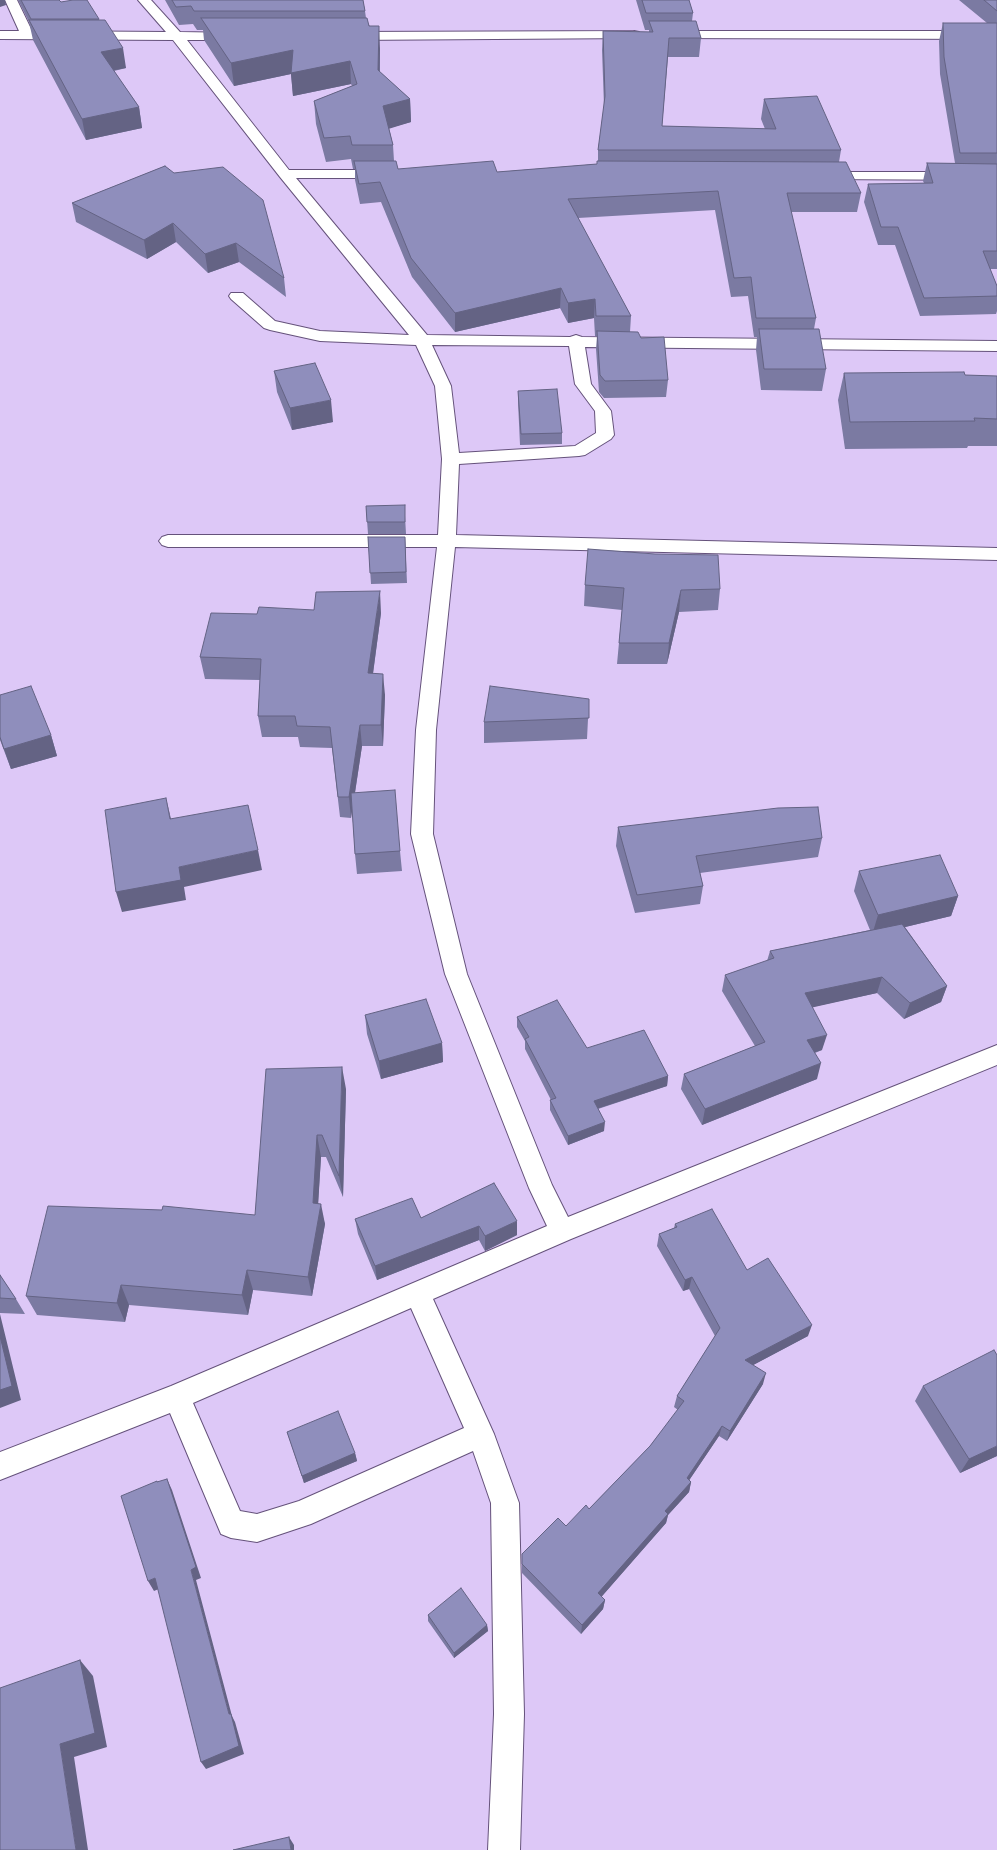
<!DOCTYPE html>
<style>
body{margin:0}
canvas{display:block;background:#ddc8f7}
</style>
<canvas width="997" height="1850"></canvas>
<script>
const ctx = document.querySelector('canvas').getContext('2d');
ctx.lineJoin = 'round';
const poly = rows => new Path2D(rows.map(r => 'M' + r).join(''));
function trace(path, color, width, dash) { ctx.strokeStyle = color; ctx.lineWidth = width; ctx.lineCap = dash ? 'butt' : 'round'; ctx.setLineDash(dash || []); ctx.stroke(path); }
function fillPath(path, color) { ctx.fillStyle = color; ctx.fill(path, 'evenodd'); }
const minor = poly([
 [5,0,17,0,32,31,166,32,138,0,151,0,180,32,239,33,241,36,239,39,234,40,187,40,289,170,386,170,391,171,393,174,391,177,386,178,296,178,427,335,570,337,576,335,582,337,997,341,997,351,585,347,591,384,611,411,614,435,611,439,585,455,579,456,459,464,456,535,997,548,997,560,455,547,436,730,433,834,467,974,552,1185,568,1217,997,1045,997,1065,571,1239,433,1299,494,1434,519,1503,524,1714,520,1850,488,1850,494,1714,491,1503,473,1451,311,1524,257,1542,231,1538,221,1534,170,1413,0,1480,0,1452,171,1386,547,1226,529,1188,445,974,411,834,416,730,437,547,168,547,162,545,159,541,162,537,168,535,438,535,442,459,435,386,416,345,320,341,270,330,264,328,231,299,229,296,231,293,243,293,275,321,320,331,409,335,280,177,173,40,0,39,0,31,19,31,5,0],
 [432,345,569,346,575,384,595,411,596,433,575,446,459,453,451,386,432,345],
 [411,1308,464,1428,299,1501,257,1514,240,1511,193,1403,411,1308],
 [634,31,639,32,641,35,639,38,350,40,345,39,343,36,345,33,350,32,634,31],
 [670,31,997,31,997,39,665,38,663,35,665,32,670,31],
 [822,172,997,172,997,180,817,179,815,176,817,173,822,172]
]);
trace(minor, '#65527b', 2);
fillPath(minor, '#fff');
fillPath(poly([
 [18,0,59,0,61,2,99,19,126,68,114,71,139,107,142,128,86,140,33,40,29,22],
 [165,0,363,0,365,11,366,18,380,49,380,72,410,99,411,122,389,128,393,145,394,161,398,169,497,172,597,164,598,161,598,150,604,106,602,50,603,31,649,32,649,30,645,30,636,0,689,0,693,13,692,21,701,38,699,57,668,57,662,126,765,129,761,119,764,99,841,150,839,162,861,193,857,212,791,212,816,318,814,329,826,369,822,391,761,390,756,350,757,337,754,337,748,296,731,297,715,210,578,218,631,316,630,332,641,338,668,380,666,397,604,398,599,392,596,349,597,336,595,336,594,318,568,323,560,308,455,332,412,277,381,202,360,204,355,180,355,169,353,169,351,159,326,162,316,124,314,101,352,86,351,84,293,96,291,74,234,86,204,40,203,30,197,30,193,24,179,25],
 [959,0,997,0,997,269,990,269,997,286,997,311,996,314,920,316,895,245,878,245,864,202,868,184,924,183,923,181,927,163,955,163,940,74,939,41,943,23,987,23],
 [165,166,284,278,286,297,239,262,208,273,176,242,147,259,76,222,72,203],
 [274,371,333,422,292,430,277,392],
 [844,373,997,376,997,446,968,446,967,448,845,449,838,400],
 [518,391,562,433,562,444,520,445,518,402],
 [366,506,405,516,406,534,368,534],
 [368,537,405,537,407,583,371,584],
 [585,585,720,589,718,610,679,612,667,664,617,664,622,610,584,606],
 [381,613,373,674,385,695,383,746,362,746,355,793,400,851,402,871,357,874,355,854,352,808,351,818,340,817,332,748,300,747,298,737,262,737,258,716,260,680,205,679,200,657,257,614],
 [0,695,51,735,57,756,11,769,0,740],
 [589,699,587,739,484,743,484,722],
 [618,827,822,838,818,857,700,873,703,886,700,904,635,913,616,846],
 [859,871,958,896,951,916,905,927,947,986,941,1002,904,1019,877,993,812,1007,822,1050,815,1053,817,1079,702,1125,681,1089,684,1074,755,1046,722,991,725,975,767,961,770,951,870,930,854,891],
 [365,1015,442,1043,443,1062,381,1079,367,1034],
 [517,1017,587,1048,668,1076,667,1086,598,1109,604,1131,568,1145,550,1110,550,1100,551,1100,525,1049,525,1041,517,1027],
 [346,1089,343,1197,326,1157,321,1157,318,1203,325,1224,312,1296,253,1290,248,1315,129,1305,125,1322,37,1315,26,1296,255,1215],
 [494,1183,517,1235,485,1251,479,1240,377,1280,358,1234,355,1219,421,1218],
 [675,1224,747,1270,808,1336,753,1365,763,1384,727,1441,719,1436,689,1480,691,1482,689,1492,668,1515,666,1523,601,1597,605,1600,603,1609,581,1634,522,1573,522,1554,566,1526,589,1509,650,1446,678,1410,674,1407,677,1396,715,1336,689,1289,683,1291,657,1246,659,1234,674,1228],
 [0,1275,16,1299,25,1314,0,1313],
 [923,1386,997,1456,960,1473,915,1401],
 [287,1432,355,1453,357,1461,304,1483],
 [428,1615,487,1625,488,1631,454,1658,428,1621]
]), '#7b7aa2');
fillPath(poly([
 [0,0,5,0,6,5,0,7],
 [379,26,380,49,379,93,378,70],
 [123,48,126,68,105,72,101,52],
 [293,50,350,61,351,84,293,96,291,74,234,86,231,63],
 [410,99,411,122,385,130,383,106],
 [139,107,142,128,86,140,82,119],
 [173,223,176,242,147,259,144,240],
 [236,243,239,262,208,273,205,254],
 [561,288,560,308,455,332,455,313],
 [595,299,594,318,568,323,568,303],
 [331,400,333,422,292,430,290,408],
 [681,590,679,612,667,664,669,643],
 [380,591,381,613,370,695,368,673],
 [383,674,385,695,383,746,381,725],
 [360,725,362,746,351,818,349,797],
 [51,735,57,756,11,769,4,749],
 [166,798,171,819,175,840,170,819],
 [258,850,262,870,184,887,186,900,122,912,116,892,179,867],
 [958,896,951,916,872,935,878,915],
 [882,977,877,993,801,1010,805,993],
 [947,986,941,1002,904,1019,910,1003],
 [827,1035,822,1050,803,1056,807,1040],
 [442,1043,443,1062,381,1079,379,1061],
 [821,1063,817,1079,702,1125,705,1109],
 [342,1067,346,1089,343,1197,339,1176],
 [668,1076,667,1086,593,1110,594,1101],
 [605,1122,604,1131,568,1145,568,1136],
 [317,1135,321,1157,317,1223,313,1203],
 [321,1204,325,1224,312,1296,308,1277],
 [517,1221,517,1235,485,1251,485,1236],
 [479,1226,479,1240,377,1280,375,1266],
 [247,1270,253,1290,248,1315,242,1295],
 [692,1277,689,1289,683,1291,685,1280],
 [121,1285,129,1305,125,1322,117,1303],
 [0,1314,21,1400,0,1408],
 [812,1325,808,1336,742,1371,745,1360],
 [766,1373,763,1384,727,1441,730,1431],
 [722,1426,719,1436,684,1488,687,1478],
 [997,1446,997,1456,960,1473,969,1459],
 [355,1453,357,1461,304,1483,302,1476],
 [167,1479,172,1490,201,1578,196,1580,232,1716,235,1722,244,1754,206,1769,201,1762,229,1714],
 [691,1482,689,1492,668,1515,666,1523,597,1602,598,1593,665,1511],
 [155,1578,161,1588,154,1591,148,1581],
 [605,1600,603,1609,581,1634,582,1625],
 [487,1625,488,1631,454,1658,454,1653],
 [80,1660,93,1676,107,1747,74,1757,88,1850,76,1850,60,1744],
 [289,1837,294,1845,294,1850,291,1850]
]), '#646384');
const building = poly([
 [21,0,59,0,61,2,73,0,87,0,99,19,31,19,21,0],
 [172,0,363,0,365,11,194,11,191,6,176,7,172,0],
 [642,0,689,0,693,13,646,13,642,0],
 [984,0,997,0,997,11,984,0],
 [201,18,367,18,369,26,379,26,378,70,410,99,383,106,393,145,352,145,350,136,324,138,314,101,357,84,350,61,291,73,293,50,231,63,201,18],
 [29,20,105,20,123,48,101,52,139,107,82,119,29,20],
 [649,21,696,21,701,38,669,38,662,126,776,129,764,99,817,96,841,150,598,150,605,96,603,31,653,32,649,21],
 [943,23,997,23,997,153,960,153,944,57,943,23],
 [354,161,396,161,398,169,493,161,497,172,597,164,597,161,846,162,861,193,787,193,816,318,756,318,751,277,734,278,718,191,568,199,631,316,596,316,595,299,568,303,561,288,455,313,411,258,380,182,359,184,354,161],
 [927,163,997,164,997,251,983,251,997,286,997,296,924,298,898,227,881,227,868,184,933,183,927,163],
 [165,166,174,173,223,167,263,200,284,278,236,243,205,254,173,223,144,240,72,203,165,166],
 [759,329,819,329,826,369,764,369,759,329],
 [597,331,638,332,641,338,664,337,668,380,605,381,600,375,597,331],
 [315,363,331,400,290,408,274,371,315,363],
 [964,372,965,375,997,376,997,419,974,418,975,421,850,422,844,373,964,372],
 [557,389,562,433,521,434,518,391,557,389],
 [405,505,405,522,367,522,366,506,405,505],
 [368,537,405,537,406,572,370,573,368,537],
 [588,549,655,554,718,555,720,589,681,590,669,643,619,643,624,588,585,585,588,549],
 [380,591,368,673,383,674,381,725,360,725,349,797,338,797,330,727,297,726,295,716,258,716,261,659,200,657,211,613,257,614,259,607,314,610,316,592,380,591],
 [31,686,51,735,4,749,0,737,0,695,31,686],
 [490,686,589,699,589,718,484,722,490,686],
 [395,790,400,851,355,854,351,793,395,790],
 [166,798,170,819,248,805,258,850,179,867,181,880,116,892,105,810,166,798],
 [818,807,822,838,696,856,703,886,637,895,618,827,778,808,818,807],
 [940,855,958,896,878,915,859,871,940,855],
 [902,924,947,986,910,1003,882,977,805,993,827,1035,807,1040,821,1063,705,1109,684,1074,765,1042,725,975,774,958,770,951,902,924],
 [426,999,442,1043,379,1061,365,1015,426,999],
 [557,1000,587,1048,644,1030,668,1076,594,1101,605,1122,568,1136,550,1100,556,1098,525,1039,529,1037,517,1017,557,1000],
 [342,1067,339,1176,322,1135,317,1135,313,1203,321,1204,308,1277,247,1270,242,1295,121,1285,117,1303,26,1296,48,1206,162,1210,163,1206,255,1215,266,1069,342,1067],
 [494,1183,517,1221,485,1236,479,1226,375,1266,355,1219,412,1198,421,1218,494,1183],
 [712,1209,747,1270,768,1258,812,1325,745,1360,766,1373,730,1431,722,1426,687,1478,691,1482,665,1511,668,1514,598,1593,605,1600,582,1625,522,1564,522,1554,558,1518,566,1526,586,1505,589,1509,650,1446,684,1401,677,1396,720,1328,692,1277,685,1280,659,1234,677,1227,675,1224,712,1209],
 [0,1275,16,1299,0,1298,0,1275],
 [0,1336,12,1386,0,1390,0,1336],
 [994,1350,997,1355,997,1446,969,1459,923,1386,994,1350],
 [338,1411,355,1453,302,1476,287,1432,338,1411],
 [167,1479,196,1567,191,1570,229,1714,231,1714,239,1746,201,1762,155,1578,148,1581,121,1496,157,1481,157,1482,167,1479],
 [461,1588,487,1625,454,1653,428,1615,461,1588],
 [80,1660,95,1733,60,1744,76,1850,0,1850,0,1688,80,1660],
 [289,1837,291,1850,233,1850,289,1837]
]);
fillPath(building, '#8f8ebc');
trace(building, '#646384', 1);
</script>
